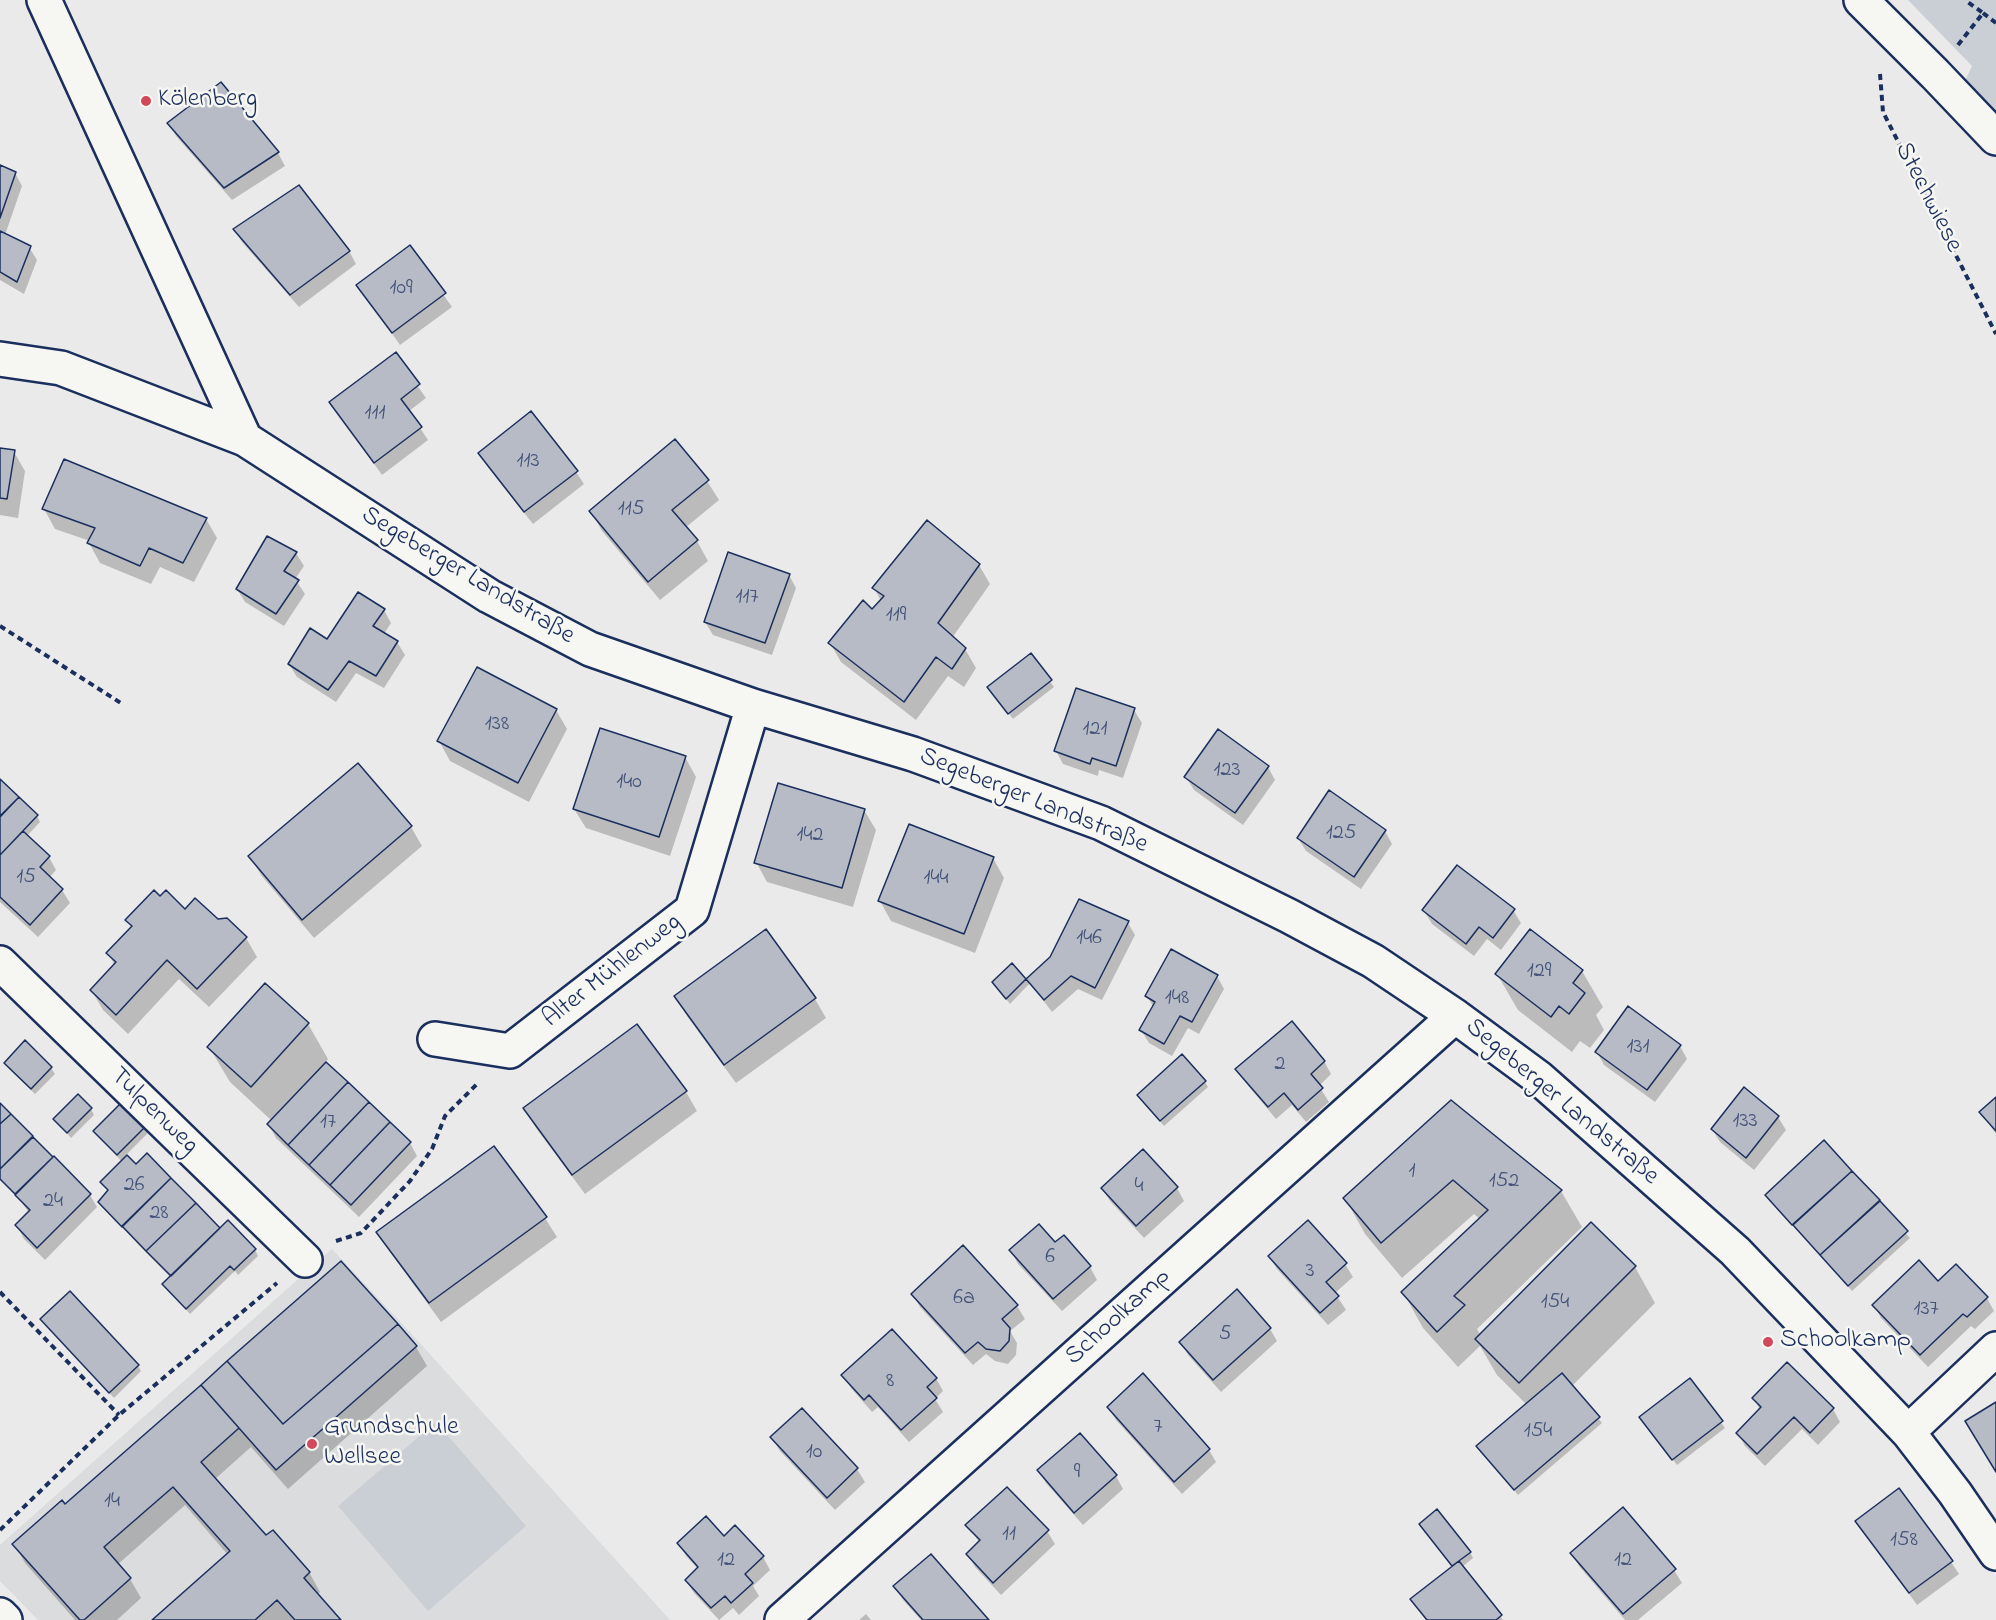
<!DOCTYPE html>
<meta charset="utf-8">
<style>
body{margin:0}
canvas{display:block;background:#e9eae9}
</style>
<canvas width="1996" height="1620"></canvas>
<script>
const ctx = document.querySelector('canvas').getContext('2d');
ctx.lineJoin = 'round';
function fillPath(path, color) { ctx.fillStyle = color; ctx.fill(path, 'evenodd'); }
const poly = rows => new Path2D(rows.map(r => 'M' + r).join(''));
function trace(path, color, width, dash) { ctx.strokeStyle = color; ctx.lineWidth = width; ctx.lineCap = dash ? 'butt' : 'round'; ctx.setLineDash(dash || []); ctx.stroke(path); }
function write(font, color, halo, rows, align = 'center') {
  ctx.font = font + ' "Indie Flower",sans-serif'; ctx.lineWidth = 5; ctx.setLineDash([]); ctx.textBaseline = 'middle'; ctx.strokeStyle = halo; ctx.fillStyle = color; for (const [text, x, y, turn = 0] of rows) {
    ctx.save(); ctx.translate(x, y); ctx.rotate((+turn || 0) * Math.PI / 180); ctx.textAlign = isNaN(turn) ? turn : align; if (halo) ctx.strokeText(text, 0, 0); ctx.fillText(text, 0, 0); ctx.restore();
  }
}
fillPath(poly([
 [332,1249,419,1342,670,1620,38,1620,0,1581,0,1545]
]), '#dadcde');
fillPath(poly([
 [1908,0,1996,0,1996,118,1962,87,1972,66],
 [436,1422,526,1526,428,1611,338,1506]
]), '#caced5');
fillPath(poly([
 [221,84,278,153,285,166,232,200,176,136,169,123],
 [0,167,15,173,22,186,5,235,29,247,37,260,24,294,0,280],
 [235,230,349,251,356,264,299,307,242,242],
 [410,247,452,307,400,345,358,285],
 [395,354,426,398,409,411,428,440,382,475,331,403],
 [0,449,14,452,25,471,18,518,0,515],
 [480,453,576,472,584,484,533,524,487,466],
 [707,481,719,500,685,528,697,541,708,561,660,600,602,531,591,511],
 [44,509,206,519,217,538,194,582,160,567,151,584,100,563,89,543,90,541,55,529],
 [296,553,304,566,295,579,305,594,284,626,245,602,237,589],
 [979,565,990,584,952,638,965,649,976,668,964,687,948,676,916,720,841,662,830,643,872,611,881,601,874,588],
 [789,575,796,588,772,655,713,635,705,622],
 [384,610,391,623,384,634,397,642,405,655,384,688,356,673,336,702,297,677,289,664],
 [1031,655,1054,687,1013,719,993,693],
 [1077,690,1134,710,1142,723,1123,778,1099,770,1098,776,1063,764,1056,751],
 [556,710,567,729,529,802,450,761,439,741],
 [685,757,696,777,670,856,586,828,574,809],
 [1268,767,1275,780,1243,825,1194,790,1186,777],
 [0,782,37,816,40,822,27,836,49,857,56,870,49,878,62,890,70,903,38,937,0,902],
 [864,810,876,830,853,907,767,882,756,862],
 [411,827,422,846,314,938,261,875,250,856],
 [1385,831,1392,844,1361,889,1306,851,1298,838],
 [993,858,1004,878,975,953,891,921,880,901],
 [1513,910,1521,923,1501,950,1487,939,1474,956,1432,924,1424,911],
 [186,911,217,921,246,938,257,957,209,1007,179,979,128,1034,103,1010,92,991,115,966,108,953,132,928,127,920],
 [1128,923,1135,935,1102,1000,1078,989,1052,1012,1030,983,1010,1004,994,983,1012,965,1026,981,1052,958],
 [1530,931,1582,971,1603,1007,1596,1015,1604,1030,1590,1048,1580,1041,1572,1052,1518,1010,1497,974],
 [1217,976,1224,989,1199,1034,1188,1028,1172,1056,1149,1043,1141,1030,1154,1008,1147,996],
 [676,996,815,999,826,1018,736,1083,687,1016],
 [308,1024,328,1059,325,1063,410,1143,417,1156,359,1217,276,1138,269,1125,272,1121,230,1082,209,1047],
 [637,1026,686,1092,697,1111,585,1194,536,1128,525,1109],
 [25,1043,51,1068,55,1074,35,1094,9,1069,5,1063],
 [1680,1046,1687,1059,1655,1102,1604,1065,1597,1052],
 [1324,1061,1331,1074,1319,1086,1329,1102,1306,1122,1292,1105,1276,1119,1245,1082,1237,1070],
 [1205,1082,1208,1087,1164,1126,1142,1101],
 [1744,1089,1778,1117,1786,1130,1754,1170,1720,1142,1712,1129],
 [1996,1099,1996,1134,1981,1113],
 [1451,1102,1561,1191,1582,1227,1477,1329,1481,1336,1635,1267,1655,1303,1572,1386,1602,1423,1518,1495,1478,1447,1527,1405,1497,1375,1480,1346,1458,1367,1423,1328,1403,1292,1480,1219,1474,1214,1402,1278,1365,1234,1345,1198],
 [0,1105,90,1195,97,1207,45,1260,24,1239,17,1226,29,1213,20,1200,0,1180],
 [91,1109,94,1115,71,1138,55,1119],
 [145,1126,149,1132,125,1156,136,1166,220,1230,255,1250,258,1256,238,1275,235,1271,190,1314,164,1285,171,1278,103,1208,99,1202,109,1192,102,1182,122,1162,95,1131],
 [1824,1142,1910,1238,1852,1291,1767,1195],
 [1102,1188,1177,1188,1184,1201,1144,1238,1110,1201],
 [545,1218,557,1237,441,1322,390,1252,378,1233],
 [1055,1244,1090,1267,1097,1280,1062,1311,1018,1264,1011,1251],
 [963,1248,1017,1306,1025,1319,1010,1331,1017,1343,1016,1355,1008,1364,995,1361,986,1354,973,1365,920,1307,913,1294],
 [1270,1257,1345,1264,1353,1277,1335,1293,1346,1310,1328,1325,1277,1269],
 [341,1263,416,1347,427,1366,288,1489,251,1447,214,1480,265,1538,309,1572,320,1592,317,1595,339,1620,154,1620,228,1555,185,1505,117,1565,130,1579,141,1598,117,1620,75,1620,25,1563,14,1544,65,1506],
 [1956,1266,1987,1298,1994,1311,1975,1329,1971,1326,1928,1367,1881,1318,1874,1305,1938,1283],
 [46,1325,138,1366,141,1371,114,1398],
 [1270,1329,1277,1341,1221,1392,1188,1355,1181,1342],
 [843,1375,936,1378,943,1391,935,1399,943,1412,909,1442,878,1407,872,1412,851,1388],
 [1690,1380,1725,1428,1677,1465,1645,1423],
 [1754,1398,1833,1409,1840,1422,1818,1445,1802,1429,1765,1466,1745,1446,1738,1433,1760,1410],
 [1108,1407,1209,1450,1216,1462,1182,1494,1116,1420],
 [802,1410,857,1469,865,1482,835,1510,780,1451,772,1438],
 [1039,1471,1116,1476,1123,1489,1083,1525,1046,1483],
 [1857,1521,1951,1562,1959,1574,1917,1605],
 [967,1525,1047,1531,1055,1544,1001,1595,975,1567,968,1555,980,1543],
 [1424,1530,1470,1552,1473,1558,1462,1567,1503,1620,1426,1620,1412,1600,1454,1567],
 [723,1538,763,1557,770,1570,753,1586,759,1596,739,1615,733,1608,719,1620,694,1593,686,1580,698,1569,686,1556,679,1544],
 [1572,1553,1674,1570,1682,1583,1638,1620,1625,1620,1579,1566],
 [895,1587,987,1620,921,1620,903,1600],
 [866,1614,871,1620,859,1620]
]), '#0003');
const building = poly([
 [221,82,279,152,224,188,167,123,221,82],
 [0,165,16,172,0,218,0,165],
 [299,185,350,251,290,295,233,229,299,185],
 [0,231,31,246,17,282,0,272,0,231],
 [410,245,446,293,392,333,356,285,410,245],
 [396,352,420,384,401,399,422,427,374,463,329,402,396,352],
 [531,411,578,471,524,512,478,453,531,411],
 [675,439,709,480,672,510,698,540,648,582,589,511,675,439],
 [0,448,15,450,7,499,0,498,0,448],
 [64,459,207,518,183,563,149,548,140,566,87,543,95,528,42,509,64,459],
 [927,520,980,564,938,623,966,648,952,669,936,657,904,702,828,643,863,600,872,609,884,596,872,588,927,520],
 [267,536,297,552,284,571,299,580,276,614,236,589,267,536],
 [728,552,790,574,765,643,704,622,728,552],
 [358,592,385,609,373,626,398,641,376,676,349,661,328,690,288,664,310,628,327,639,358,592],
 [1031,653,1052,680,1008,714,987,687,1031,653],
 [477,667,557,709,518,783,437,741,477,667],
 [1076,688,1135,708,1116,766,1092,758,1090,764,1054,751,1076,688],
 [600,728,686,756,659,837,573,809,600,728],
 [1218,729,1269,766,1235,813,1184,777,1218,729],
 [358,763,412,826,302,920,248,856,358,763],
 [0,779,19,797,0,816,0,779],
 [778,783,865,809,842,888,754,863,778,783],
 [1329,790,1386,830,1354,877,1297,838,1329,790],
 [19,797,38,815,0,855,0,817,19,797],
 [909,824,994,857,964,934,878,901,909,824],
 [23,831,50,856,40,867,63,889,30,925,0,897,0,855,23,831],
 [1457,865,1515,909,1493,938,1479,927,1466,944,1422,910,1457,865],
 [154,890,160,896,166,890,185,909,195,898,218,919,227,918,247,937,197,989,167,960,116,1015,90,990,116,962,106,953,132,926,125,920,154,890],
 [1079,899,1129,921,1095,988,1071,976,1044,1000,1026,979,1050,957,1079,899],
 [766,929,816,998,724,1065,674,996,766,929],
 [1530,929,1583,970,1573,983,1585,993,1569,1014,1559,1006,1551,1017,1495,974,1530,929],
 [1171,949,1218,975,1192,1022,1180,1016,1164,1044,1139,1030,1155,1002,1145,996,1171,949],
 [1012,963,1026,979,1006,999,992,982,1012,963],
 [265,983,309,1023,251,1087,207,1047,265,983],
 [1628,1006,1681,1045,1647,1090,1595,1052,1628,1006],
 [1292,1021,1325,1061,1311,1074,1323,1088,1298,1110,1284,1093,1268,1107,1235,1069,1292,1021],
 [637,1024,687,1091,572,1175,523,1108,637,1024],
 [25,1040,52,1067,31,1089,4,1063,25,1040],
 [1182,1054,1206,1081,1160,1121,1137,1095,1182,1054],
 [326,1062,348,1082,288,1145,267,1124,326,1062],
 [348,1082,369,1102,309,1165,288,1145,348,1082],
 [1744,1087,1779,1116,1746,1158,1711,1129,1744,1087],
 [78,1094,92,1108,67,1133,53,1119,78,1094],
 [1996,1097,1996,1131,1979,1112,1996,1097],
 [1451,1100,1562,1190,1454,1296,1465,1305,1437,1332,1401,1292,1488,1210,1453,1180,1381,1243,1343,1198,1451,1100],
 [123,1101,147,1125,117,1155,93,1131,123,1101],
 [369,1102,390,1122,330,1185,309,1165,369,1102],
 [0,1103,11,1114,0,1124,0,1103],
 [11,1114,33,1136,0,1169,0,1124,11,1114],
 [390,1122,411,1142,351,1205,330,1185,390,1122],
 [33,1137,53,1157,15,1194,0,1179,0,1169,33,1137],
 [1824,1140,1852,1171,1792,1225,1765,1195,1824,1140],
 [494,1146,547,1217,429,1303,376,1232,494,1146],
 [1143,1149,1178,1187,1136,1226,1101,1188,1143,1149],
 [147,1153,171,1178,122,1227,98,1202,108,1190,100,1182,127,1155,136,1164,147,1153],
 [54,1156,91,1194,37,1248,15,1225,30,1210,15,1195,54,1156],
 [1852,1171,1880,1200,1820,1255,1793,1225,1852,1171],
 [171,1178,196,1203,146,1251,122,1226,171,1178],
 [1880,1201,1908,1231,1848,1286,1820,1255,1880,1201],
 [196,1203,220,1228,171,1276,146,1251,196,1203],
 [228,1220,256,1249,234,1270,230,1266,186,1309,162,1284,228,1220],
 [1308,1220,1347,1263,1326,1282,1339,1296,1320,1313,1268,1256,1308,1220],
 [1591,1222,1636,1266,1519,1383,1475,1339,1591,1222],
 [1039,1224,1055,1242,1064,1235,1091,1266,1053,1299,1009,1250,1039,1224],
 [963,1245,1018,1305,1002,1319,1010,1328,1009,1341,1000,1351,986,1349,978,1342,965,1353,911,1294,963,1245],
 [1919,1260,1938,1281,1956,1264,1988,1297,1967,1317,1963,1314,1920,1355,1872,1305,1919,1260],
 [341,1261,398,1324,283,1424,227,1361,341,1261],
 [1237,1289,1271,1328,1213,1380,1179,1342,1237,1289],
 [70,1291,139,1365,109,1393,40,1319,70,1291],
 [398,1324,417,1346,276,1470,201,1385,227,1361,283,1424,398,1324],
 [892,1329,937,1378,927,1387,937,1398,901,1430,869,1395,864,1400,841,1375,892,1329],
 [1787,1362,1834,1408,1810,1433,1794,1417,1757,1454,1736,1433,1761,1407,1752,1398,1787,1362],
 [1143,1373,1210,1449,1174,1482,1107,1407,1143,1373],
 [1562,1373,1600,1417,1514,1490,1476,1446,1562,1373],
 [1690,1378,1723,1421,1672,1460,1639,1417,1690,1378],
 [201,1385,239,1428,201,1462,266,1535,273,1530,310,1572,304,1578,341,1620,295,1620,277,1600,255,1620,152,1620,230,1551,173,1487,104,1547,131,1578,84,1620,80,1620,12,1544,62,1500,65,1504,201,1385],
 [1996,1402,1996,1472,1965,1421,1996,1402],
 [802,1408,858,1468,827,1498,770,1437,802,1408],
 [1080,1433,1117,1475,1074,1513,1037,1470,1080,1433],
 [1007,1487,1049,1530,993,1583,966,1554,980,1540,965,1525,1007,1487],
 [1899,1488,1953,1561,1909,1593,1855,1521,1899,1488],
 [1623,1507,1676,1569,1623,1614,1570,1553,1623,1507],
 [1437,1509,1471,1552,1452,1566,1419,1524,1437,1509],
 [706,1516,724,1536,735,1525,764,1556,745,1574,753,1583,731,1603,725,1596,711,1608,685,1580,698,1567,677,1543,706,1516],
 [931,1554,989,1620,923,1620,893,1586,931,1554],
 [1459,1561,1502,1615,1496,1620,1427,1620,1410,1599,1459,1561]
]);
fillPath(building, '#b6bbc6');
trace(building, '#1b2f5e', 1.5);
const minor = poly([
 [44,0,245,439],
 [0,359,61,368,245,439,489,596,590,649,753,706,913,754,1101,823,1289,916,1373,961,1455,1016,1539,1078,1735,1251,1908,1432,1955,1493,1996,1553],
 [0,963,305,1260],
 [435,1039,510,1051,692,910,753,706],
 [1908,1432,1996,1349],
 [0,1615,5,1620],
 [782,1620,1455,1016]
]);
const secondary = poly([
 [1861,0,1935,74,1996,138]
]);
trace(minor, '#1b2f5e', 38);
trace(secondary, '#1b2f5e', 38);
trace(poly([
 [1983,13,1996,23],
 [1958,45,1983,13,1965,0],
 [1880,74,1883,112,1996,334],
 [0,626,124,705],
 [336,1241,361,1233,410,1181,432,1149,445,1116,477,1084],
 [0,1292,119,1415],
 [0,1530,119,1415,277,1283]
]), '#1b2f5e', 4, [6, 4.5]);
trace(minor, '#f6f6f2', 33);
trace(secondary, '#f6f6f2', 33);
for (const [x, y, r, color] of [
 [146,101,6,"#d1495b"],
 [1768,1342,6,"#d1495b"],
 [312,1444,6,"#d1495b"]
]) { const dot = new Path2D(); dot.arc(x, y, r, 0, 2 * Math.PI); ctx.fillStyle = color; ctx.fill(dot); trace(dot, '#f6f6f2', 2); }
write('22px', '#425278', null, [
 ["109",401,289],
 ["111",375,414],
 ["113",528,462],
 ["115",631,510],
 ["117",747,598],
 ["119",896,616],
 ["138",497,725],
 ["121",1095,730],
 ["123",1227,771],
 ["140",629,783],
 ["125",1341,834],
 ["142",810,836],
 ["15",26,878],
 ["144",936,879],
 ["146",1089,939],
 ["129",1539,972],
 ["148",1177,999],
 ["131",1638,1048],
 ["2",1280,1065],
 ["133",1745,1122],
 ["17",328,1123],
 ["1",1412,1172],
 ["152",1504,1182],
 ["26",134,1186],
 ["4",1139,1187],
 ["24",53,1202],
 ["28",159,1214],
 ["6",1050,1258],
 ["3",1310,1272],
 ["6a",964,1299],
 ["154",1555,1303],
 ["137",1926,1310],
 ["5",1225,1335],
 ["8",890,1382],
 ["7",1158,1428],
 ["154",1538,1432],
 ["10",814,1453],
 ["9",1077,1473],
 ["14",112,1502],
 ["11",1009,1535],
 ["158",1904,1541],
 ["12",726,1561],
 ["12",1623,1561]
]);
write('26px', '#1b2f5e', '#f6f6f2', [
 ["Kölenberg",158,101],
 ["Schoolkamp",1780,1342],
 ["Grundschule",324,1429],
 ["Wellsee",324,1459]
], 'left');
write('26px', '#1b2f5e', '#f6f6f2', [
 ["Stechwiese",1927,198,63],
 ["Segeberger Landstraße",467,577,31],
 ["Segeberger Landstraße",1033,802,22],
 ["Alter Mühlenweg",613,972,-38],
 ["Segeberger Landstraße",1561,1103,40],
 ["Tulpenweg",153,1112,44],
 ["Schoolkamp",1119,1318,-42]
]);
</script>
